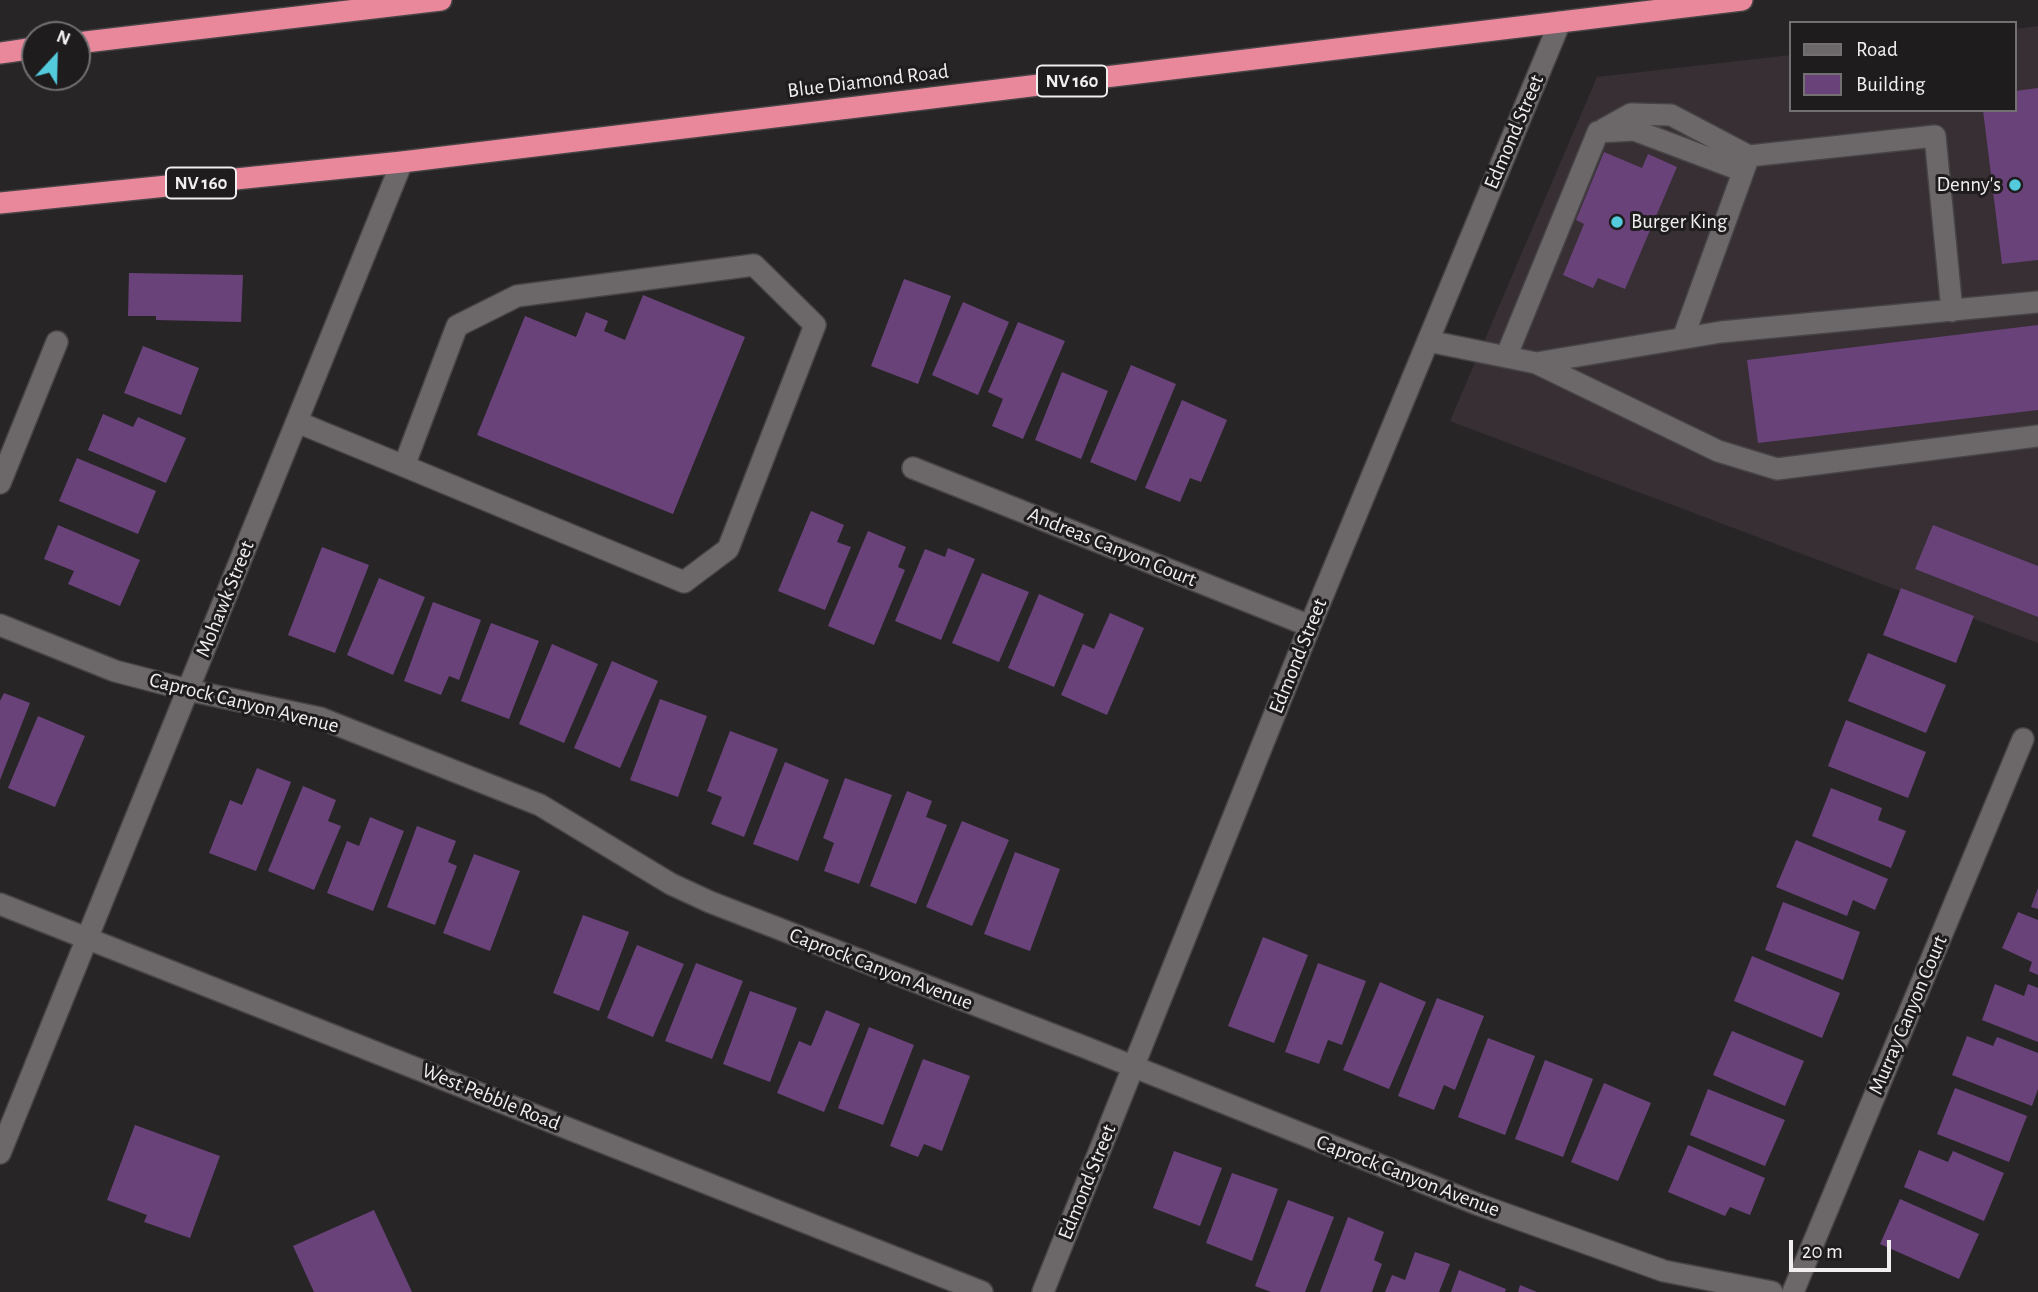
<!DOCTYPE html>
<style>
body{margin:0}
#map{position:relative;width:2038px;height:1292px;overflow:hidden;background:#282527;font-family:"Alegreya Sans",sans-serif}
canvas{display:block}
.legend{position:absolute;left:1789px;top:21px;width:228px;height:91px;box-sizing:border-box;background:#1e1c1d;border:2px solid #727071;margin:0;padding:9px 12px;list-style:none;font-size:21px;color:#f0eeef}
.legend li{display:flex;align-items:center;gap:14px;height:35px}
.legend b{width:35px;border:2px solid #727071}
.north{position:absolute;left:21px;top:21px;width:70px;height:70px;box-sizing:border-box;background:#1e1c1d;border:2px solid #727071;border-radius:50%;rotate:22deg;font-size:19px;font-weight:700;line-height:28px;text-align:center;color:#f0eeef}
.north::after{content:'';display:block;margin:auto;width:24px;height:32px;background:#54cadd;clip-path:polygon(50% 0,100% 100%,50% 72%,0 100%)}
.scale{position:absolute;left:1789px;top:1240px;width:102px;height:32px;box-sizing:border-box;border:4px solid #f0eeef;border-top:0;padding-left:9px;font-size:21px;line-height:24px;white-space:nowrap;color:#f0eeef;-webkit-text-stroke:5px #1e1c1d;paint-order:stroke}
</style>
<div id="map">
<canvas width="2038" height="1292"></canvas>
<ul class="legend">
<li><b style="height:9px;background:#6c686a"></b>Road</li>
<li><b style="height:19px;background:#69427a"></b>Building</li>
</ul>
<div class="north">N</div>
<div class="scale">20 m</div>
</div>
<script>
const ctx = document.querySelector('canvas').getContext('2d');
ctx.lineJoin = 'round';
function fillPath(path, color) { ctx.fillStyle = color; ctx.fill(path, 'evenodd'); }
const poly = rows => new Path2D(rows.map(r => 'M' + r).join(''));
function trace(path, color, width, dash) { ctx.strokeStyle = color; ctx.lineWidth = width; ctx.lineCap = dash ? 'butt' : 'round'; ctx.setLineDash(dash || []); ctx.stroke(path); }
function write(font, color, halo, rows, align = 'center') {
  ctx.font = font + ' "Alegreya Sans",sans-serif'; ctx.lineWidth = 6; ctx.setLineDash([]); ctx.textBaseline = 'middle'; ctx.strokeStyle = halo; ctx.fillStyle = color; for (const [text, x, y, turn = 0] of rows) {
    ctx.save(); ctx.translate(x, y); ctx.rotate((+turn || 0) * Math.PI / 180); ctx.textAlign = isNaN(turn) ? turn : align; if (halo) ctx.strokeText(text, 0, 0); ctx.fillText(text, 0, 0); ctx.restore();
  }
}
fillPath(poly([
 [2038,26,2038,643,1450,421,1597,77,1791,55,1791,110,2015,110,2015,29]
]), '#372f34');
fillPath(poly([
 [2038,88,2038,260,2002,264,1983,110,2015,110,2015,91],
 [1604,152,1642,168,1648,154,1677,167,1625,289,1598,278,1593,288,1563,275,1584,224,1576,220],
 [129,273,243,275,241,322,156,320,156,316,128,316],
 [904,279,951,296,918,384,871,366],
 [643,295,745,337,673,514,477,435,525,316,576,337,586,312,608,321,604,331,625,340],
 [963,302,1009,322,978,395,932,375],
 [1018,322,1065,341,1023,439,992,426,1003,399,988,392],
 [2038,325,2038,410,1758,443,1747,360],
 [143,346,199,368,181,415,124,393],
 [1131,365,1176,384,1136,481,1090,462],
 [1062,372,1108,391,1081,459,1035,440],
 [1182,400,1227,420,1201,482,1190,478,1180,502,1145,488],
 [103,414,133,427,138,417,186,438,166,483,88,450],
 [77,458,156,491,138,534,59,501],
 [811,511,844,525,837,542,851,547,825,610,778,591],
 [58,525,140,560,120,606,68,584,74,571,44,559],
 [1933,525,2038,566,2038,617,1915,569],
 [868,531,906,547,898,567,905,570,874,645,828,626],
 [322,547,369,565,335,653,288,635],
 [948,548,975,559,941,640,895,621,925,549,945,557],
 [982,573,1029,592,999,662,952,643],
 [379,578,425,597,393,675,347,655],
 [1901,588,1974,616,1956,663,1883,635],
 [1039,594,1084,614,1054,687,1008,668],
 [433,602,481,620,459,680,449,676,441,695,404,681],
 [1110,613,1144,628,1107,715,1061,695,1083,644,1094,649],
 [491,623,539,641,509,719,461,701],
 [552,644,598,664,564,743,519,724],
 [1868,653,1946,685,1926,733,1848,701],
 [612,661,658,681,620,768,574,748],
 [4,693,30,703,0,780,0,701],
 [660,699,707,716,678,797,630,780],
 [38,716,85,736,55,807,8,788],
 [1846,720,1926,752,1908,798,1828,766],
 [730,731,778,749,744,837,711,824,722,797,707,791],
 [785,762,829,780,798,861,753,844],
 [257,768,291,782,256,871,209,853,230,800,242,805],
 [845,778,892,795,859,884,824,871,834,843,823,838],
 [303,786,336,800,328,821,341,826,314,890,268,871],
 [1831,788,1882,808,1878,820,1906,831,1891,868,1812,836],
 [907,791,932,801,926,817,947,825,916,904,870,886],
 [370,817,404,831,373,911,327,893,347,841,359,846],
 [962,821,1009,840,972,926,926,907],
 [417,826,456,841,448,862,457,866,435,925,387,907],
 [1796,840,1888,879,1875,910,1853,900,1847,916,1776,887],
 [1015,852,1060,869,1030,951,984,934],
 [474,854,520,871,490,951,443,933],
 [2038,888,2038,909,2031,907],
 [1783,902,1860,932,1843,980,1765,950],
 [2018,912,2038,920,2038,975,2029,971,2032,962,2002,948],
 [583,915,629,932,599,1011,553,993],
 [1263,937,1308,955,1274,1043,1228,1026],
 [637,945,684,964,653,1037,607,1018],
 [1752,956,1840,993,1822,1038,1734,1001],
 [696,963,743,981,712,1059,665,1041],
 [1318,963,1366,981,1342,1045,1328,1040,1319,1064,1285,1052],
 [1380,982,1426,1002,1389,1089,1343,1070],
 [1995,984,2024,996,2028,984,2038,988,2038,1042,1982,1020],
 [750,991,797,1008,770,1082,723,1064],
 [1437,998,1484,1016,1455,1090,1444,1085,1434,1110,1398,1096],
 [826,1010,860,1024,824,1112,777,1093,799,1041,811,1046],
 [869,1027,914,1045,883,1125,838,1108],
 [1732,1031,1804,1061,1785,1106,1713,1075],
 [1967,1036,1993,1046,1997,1037,2038,1053,2038,1089,2032,1106,1952,1075],
 [1488,1038,1535,1056,1505,1135,1458,1117],
 [923,1059,970,1076,942,1151,924,1144,918,1157,890,1146],
 [1545,1060,1593,1079,1563,1157,1515,1139],
 [1604,1083,1651,1103,1618,1181,1571,1162],
 [1955,1088,2027,1116,2009,1162,1937,1134],
 [1708,1089,1785,1120,1765,1166,1690,1135],
 [135,1125,220,1156,190,1238,144,1222,147,1215,107,1200],
 [1688,1145,1765,1178,1750,1215,1730,1207,1725,1216,1668,1192],
 [1919,1150,1948,1162,1953,1151,2004,1173,1984,1221,1904,1187],
 [1174,1151,1222,1168,1200,1226,1153,1208],
 [1232,1173,1278,1189,1252,1261,1206,1243],
 [1900,1199,1979,1234,1959,1279,1880,1244],
 [1288,1200,1334,1217,1305,1292,1271,1292,1255,1286],
 [374,1210,412,1292,314,1292,293,1246],
 [1348,1217,1384,1232,1374,1260,1382,1264,1372,1292,1320,1292],
 [1415,1252,1450,1264,1439,1292,1385,1292,1392,1275,1405,1280],
 [1459,1270,1506,1289,1505,1292,1451,1292],
 [1520,1285,1537,1292,1518,1292]
]), '#69427a');
const minor = poly([
 [1604,129,1631,114,1671,115,1749,156],
 [1683,338,1749,156,1935,136,1952,311],
 [1428,341,1536,363,1721,332,2038,302],
 [1506,357,1598,132,1634,130,1743,171],
 [1536,363,1718,451,1777,469,2038,436],
 [297,422,404,466,684,582,728,549,815,325,754,265,517,296,457,326,404,466],
 [913,468,1310,626],
 [0,483,57,342],
 [0,625,115,671,188,690,320,718,540,805,671,884,710,902,1087,1048,1477,1204,1664,1271,1772,1292],
 [0,904,982,1292],
 [0,1153,402,162],
 [1043,1292,1310,626,1560,22],
 [1793,1292,2023,739]
]);
const highway = poly([
 [77,43,441,0],
 [0,53,35,48],
 [0,203,402,162,1742,0]
]);
trace(minor, '#474446', 24);
trace(highway, '#474446', 24);
trace(minor, '#6c686a', 21);
trace(highway, '#e9889b', 21);
for (const [x, y, r, color] of [
 [2015,185,7,"#54cadd"],
 [1617,222,7,"#54cadd"]
]) { const dot = new Path2D(); dot.arc(x, y, r, 0, 2 * Math.PI); ctx.fillStyle = color; ctx.fill(dot); trace(dot, '#1e1c1d', 2.5); }
for (const [x, y, w] of [
 [1072,81,70],
 [201,183,70]
]) { const box = new Path2D(); box.roundRect(x - w / 2, y - 15.5, w, 31, 5); ctx.fillStyle = '#1e1c1d'; ctx.fill(box); trace(box, '#f0eeef', 2); }
write('bold 19px', '#f0eeef', null, [
 ["NV 160",1072,81],
 ["NV 160",201,183]
]);
write('21px', '#f0eeef', '#1e1c1d', [
 ["Blue Diamond Road",868,81,-7],
 ["Edmond Street",1514,132,-67],
 ["Andreas Canyon Court",1112,547,22],
 ["Mohawk Street",225,599,-68],
 ["Edmond Street",1298,656,-68],
 ["Caprock Canyon Avenue",244,703,14],
 ["Caprock Canyon Avenue",881,969,21],
 ["Murray Canyon Court",1908,1015,-67],
 ["West Pebble Road",491,1097,22],
 ["Caprock Canyon Avenue",1408,1176,21],
 ["Edmond Street",1087,1182,-68]
]);
write('21px', '#f0eeef', '#1e1c1d', [
 ["Denny's",2001,185],
 ["Burger King",1631,222,"left"]
], 'right');
</script>
